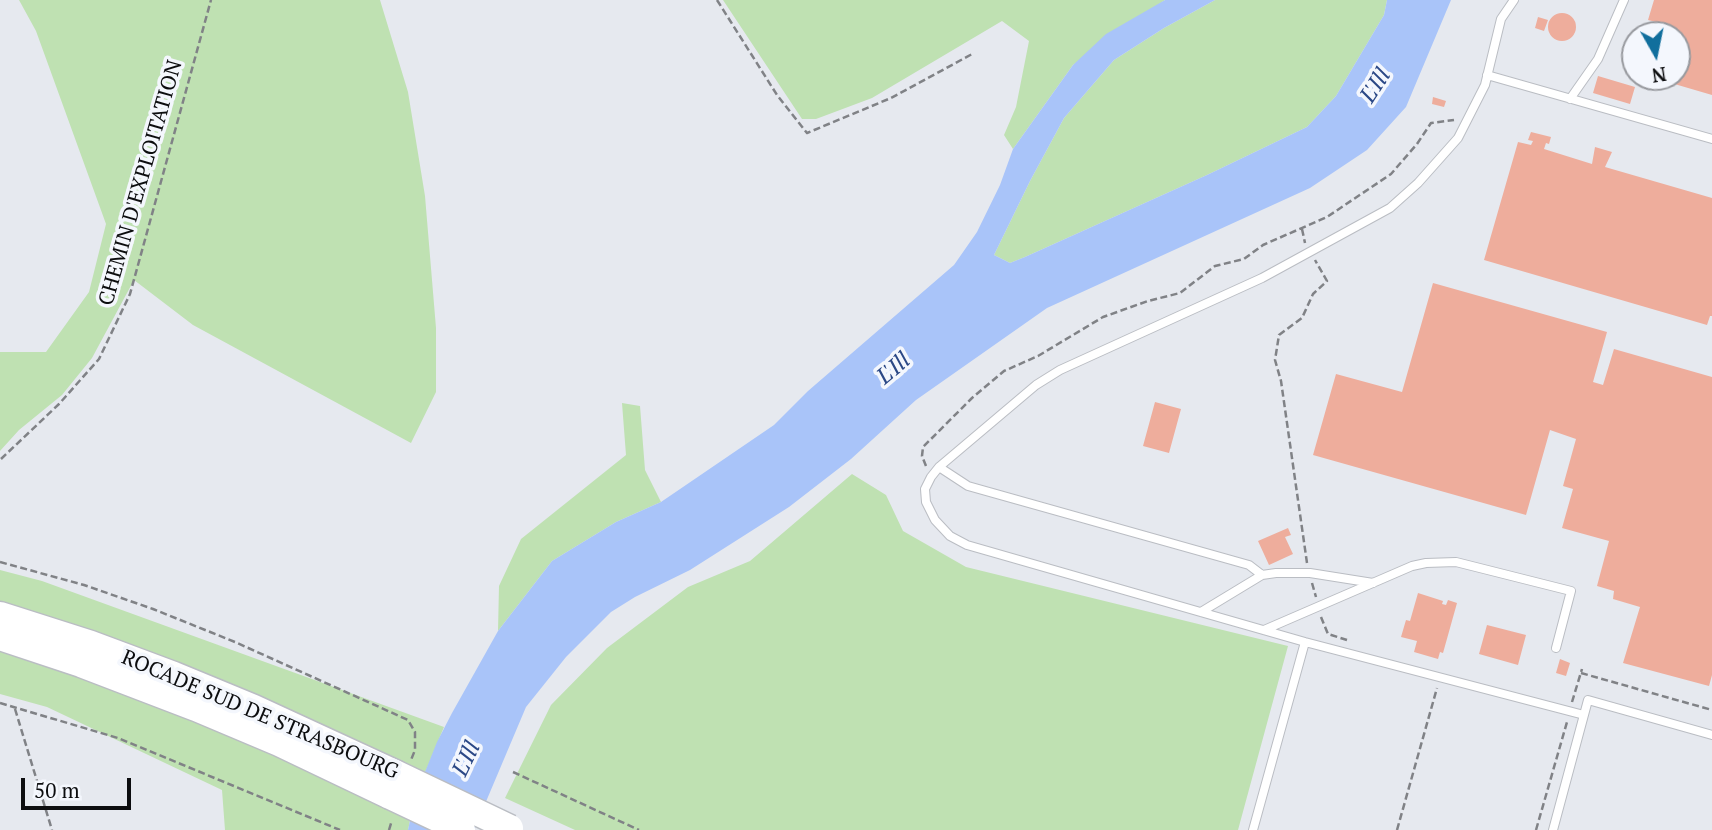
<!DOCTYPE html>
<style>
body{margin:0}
#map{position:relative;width:1712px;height:830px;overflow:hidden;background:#e6e9ef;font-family:"PT Serif",serif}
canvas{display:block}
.north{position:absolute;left:1621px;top:21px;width:70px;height:70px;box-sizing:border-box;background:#f4f7fd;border:2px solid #97999e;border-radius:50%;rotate:171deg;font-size:19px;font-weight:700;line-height:28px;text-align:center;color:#0c0d0f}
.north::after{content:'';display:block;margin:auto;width:24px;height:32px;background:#116f9d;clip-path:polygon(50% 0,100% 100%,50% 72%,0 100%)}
.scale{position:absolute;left:21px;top:778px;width:110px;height:32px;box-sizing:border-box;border:4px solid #0c0d0f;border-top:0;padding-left:9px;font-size:21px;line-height:24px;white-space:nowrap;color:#0c0d0f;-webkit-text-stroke:5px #f4f7fd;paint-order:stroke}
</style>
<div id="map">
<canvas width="1712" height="830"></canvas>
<div class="north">N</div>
<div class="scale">50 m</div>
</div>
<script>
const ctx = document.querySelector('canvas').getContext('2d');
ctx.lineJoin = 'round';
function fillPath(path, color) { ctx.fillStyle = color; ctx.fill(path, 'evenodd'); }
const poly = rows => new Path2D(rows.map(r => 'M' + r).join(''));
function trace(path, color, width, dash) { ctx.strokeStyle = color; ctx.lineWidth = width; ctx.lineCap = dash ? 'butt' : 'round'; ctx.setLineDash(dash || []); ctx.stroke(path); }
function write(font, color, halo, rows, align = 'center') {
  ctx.font = font + ' "PT Serif",serif'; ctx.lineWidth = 7; ctx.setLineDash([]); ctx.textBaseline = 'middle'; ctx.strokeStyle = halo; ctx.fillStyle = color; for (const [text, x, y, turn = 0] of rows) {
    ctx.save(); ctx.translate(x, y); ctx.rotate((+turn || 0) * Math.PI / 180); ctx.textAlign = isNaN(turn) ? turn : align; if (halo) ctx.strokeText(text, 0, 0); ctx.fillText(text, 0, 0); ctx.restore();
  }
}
fillPath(poly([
 [19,0,380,0,408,92,425,196,436,328,436,392,411,443,193,325,134,280,92,358,62,395,19,430,0,451,0,352,46,352,89,292,106,224,36,31],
 [723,0,1165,0,1073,65,1013,149,1004,135,1016,107,1029,41,1002,21,872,98,816,119,802,119],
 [1215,0,1387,0,1384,15,1336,96,1307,127,1207,175,1025,257,1010,263,994,255,1030,181,1064,118,1114,60,1164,28],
 [622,403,640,406,645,470,661,502,616,522,552,561,498,631,499,586,521,539,626,455],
 [852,474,886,495,903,531,966,567,1288,646,1238,830,575,830,505,798,551,705,607,648,688,587,750,561],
 [0,570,42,581,444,727,415,797,408,830,225,830,222,790,47,707,0,694]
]), '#bfe1b2');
fillPath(poly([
 [1165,0,1215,0,1164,28,1114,60,1064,118,1030,181,994,255,1010,263,1025,257,1207,175,1307,127,1336,96,1384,15,1387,0,1451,0,1406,107,1367,150,1310,188,1047,308,916,400,851,459,789,507,690,570,635,597,611,612,566,657,526,707,474,830,408,830,415,797,437,742,452,713,498,631,552,561,616,522,661,502,774,425,808,391,954,265,977,232,1000,185,1013,149,1073,65,1106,34]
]), '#a9c4f9');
fillPath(poly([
 [1654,0,1712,0,1712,95,1654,78,1677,77,1677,35,1657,35,1660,23,1648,20],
 '1548 27a14 14 0 1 1 28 0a14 14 0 1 1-28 0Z',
 [1538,17,1548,20,1544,31,1535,28],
 [1598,76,1635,87,1630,104,1593,93],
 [1433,97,1446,101,1444,107,1432,104],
 [1531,132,1551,137,1549,144,1546,143,1544,149,1592,164,1595,147,1612,152,1605,167,1712,198,1712,316,1710,316,1707,325,1484,260,1518,142,1531,145,1533,141,1528,140],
 [1433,283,1607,332,1593,382,1603,385,1614,349,1712,377,1712,675,1709,686,1623,663,1640,607,1613,599,1614,591,1597,586,1609,541,1562,528,1573,489,1563,486,1576,439,1550,430,1526,515,1313,455,1336,374,1402,392],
 [1155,402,1181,409,1169,453,1143,446],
 [1288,528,1291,535,1285,537,1293,554,1269,565,1258,541],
 [1418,593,1443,601,1442,604,1446,605,1448,600,1457,603,1443,653,1440,652,1438,659,1414,652,1417,641,1401,637,1406,620,1410,621],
 [1487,625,1526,635,1518,665,1479,654],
 [1560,659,1570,663,1566,676,1556,673]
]), '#eead9c');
const service = poly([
 [1514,0,1501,19,1485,85,1458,138,1418,183,1390,208,1262,278,1060,370,1036,385,939,467,931,477,925,489,926,502,935,520,950,536,967,545,1305,642,1584,715],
 [1487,75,1712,139],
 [1570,99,1598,59,1624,0],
 [939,467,968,486,1249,565,1262,575],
 [1201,612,1262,575,1276,573,1310,573,1373,583],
 [1264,630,1412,566,1426,563,1456,562,1571,591,1556,648],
 [1253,830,1305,642],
 [1553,830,1588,700,1712,735]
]);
const trunk = poly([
 [0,615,91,644,174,675,254,708,395,773],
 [0,637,81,664,196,708,279,743,390,796]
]);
trace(service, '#babdc3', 10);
trace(trunk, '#babdc3', 29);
trace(poly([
 [717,0,777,95,807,133,891,98,974,53],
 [1302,229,1305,243],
 [1,459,59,404,99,359,130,294,211,0],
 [926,466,922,456,923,447,972,398,1004,371,1038,356,1103,317,1148,301,1180,293,1215,266,1244,259,1263,245,1327,217,1391,174,1417,144,1431,123,1454,120],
 [0,562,84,585,153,609,235,642,408,720,415,732,415,750,411,760],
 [1307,563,1281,381,1275,360,1279,335,1302,318,1313,294,1327,281,1315,260],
 [1312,583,1316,597],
 [1321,617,1328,634,1347,640],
 [1581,673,1712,710],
 [1572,702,1582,669],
 [0,703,118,738,340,830],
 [15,709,52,830],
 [513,772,639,830],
 [389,830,392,820],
 [1397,830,1437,688],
 [1536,830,1567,722]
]), '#808286', 2.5, [7, 3.5]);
trace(service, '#fff', 8);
trace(trunk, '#fff', 26);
const trunkBridge = poly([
 [395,773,510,828],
 [390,796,462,830]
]);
trace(trunkBridge, '#babdc3', 29, []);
trace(trunkBridge, '#fff', 26);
write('21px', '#0c0d0f', '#f4f7fd', [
 ["CHEMIN D'EXPLOITATION",141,183,-74],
 ["ROCADE SUD DE STRASBOURG",260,715,23]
]);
write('italic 23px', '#2b4886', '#f4f7fd', [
 ["L'Ill",1376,86,-57],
 ["L'Ill",894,369,-40],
 ["L'Ill",467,759,-64]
]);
</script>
